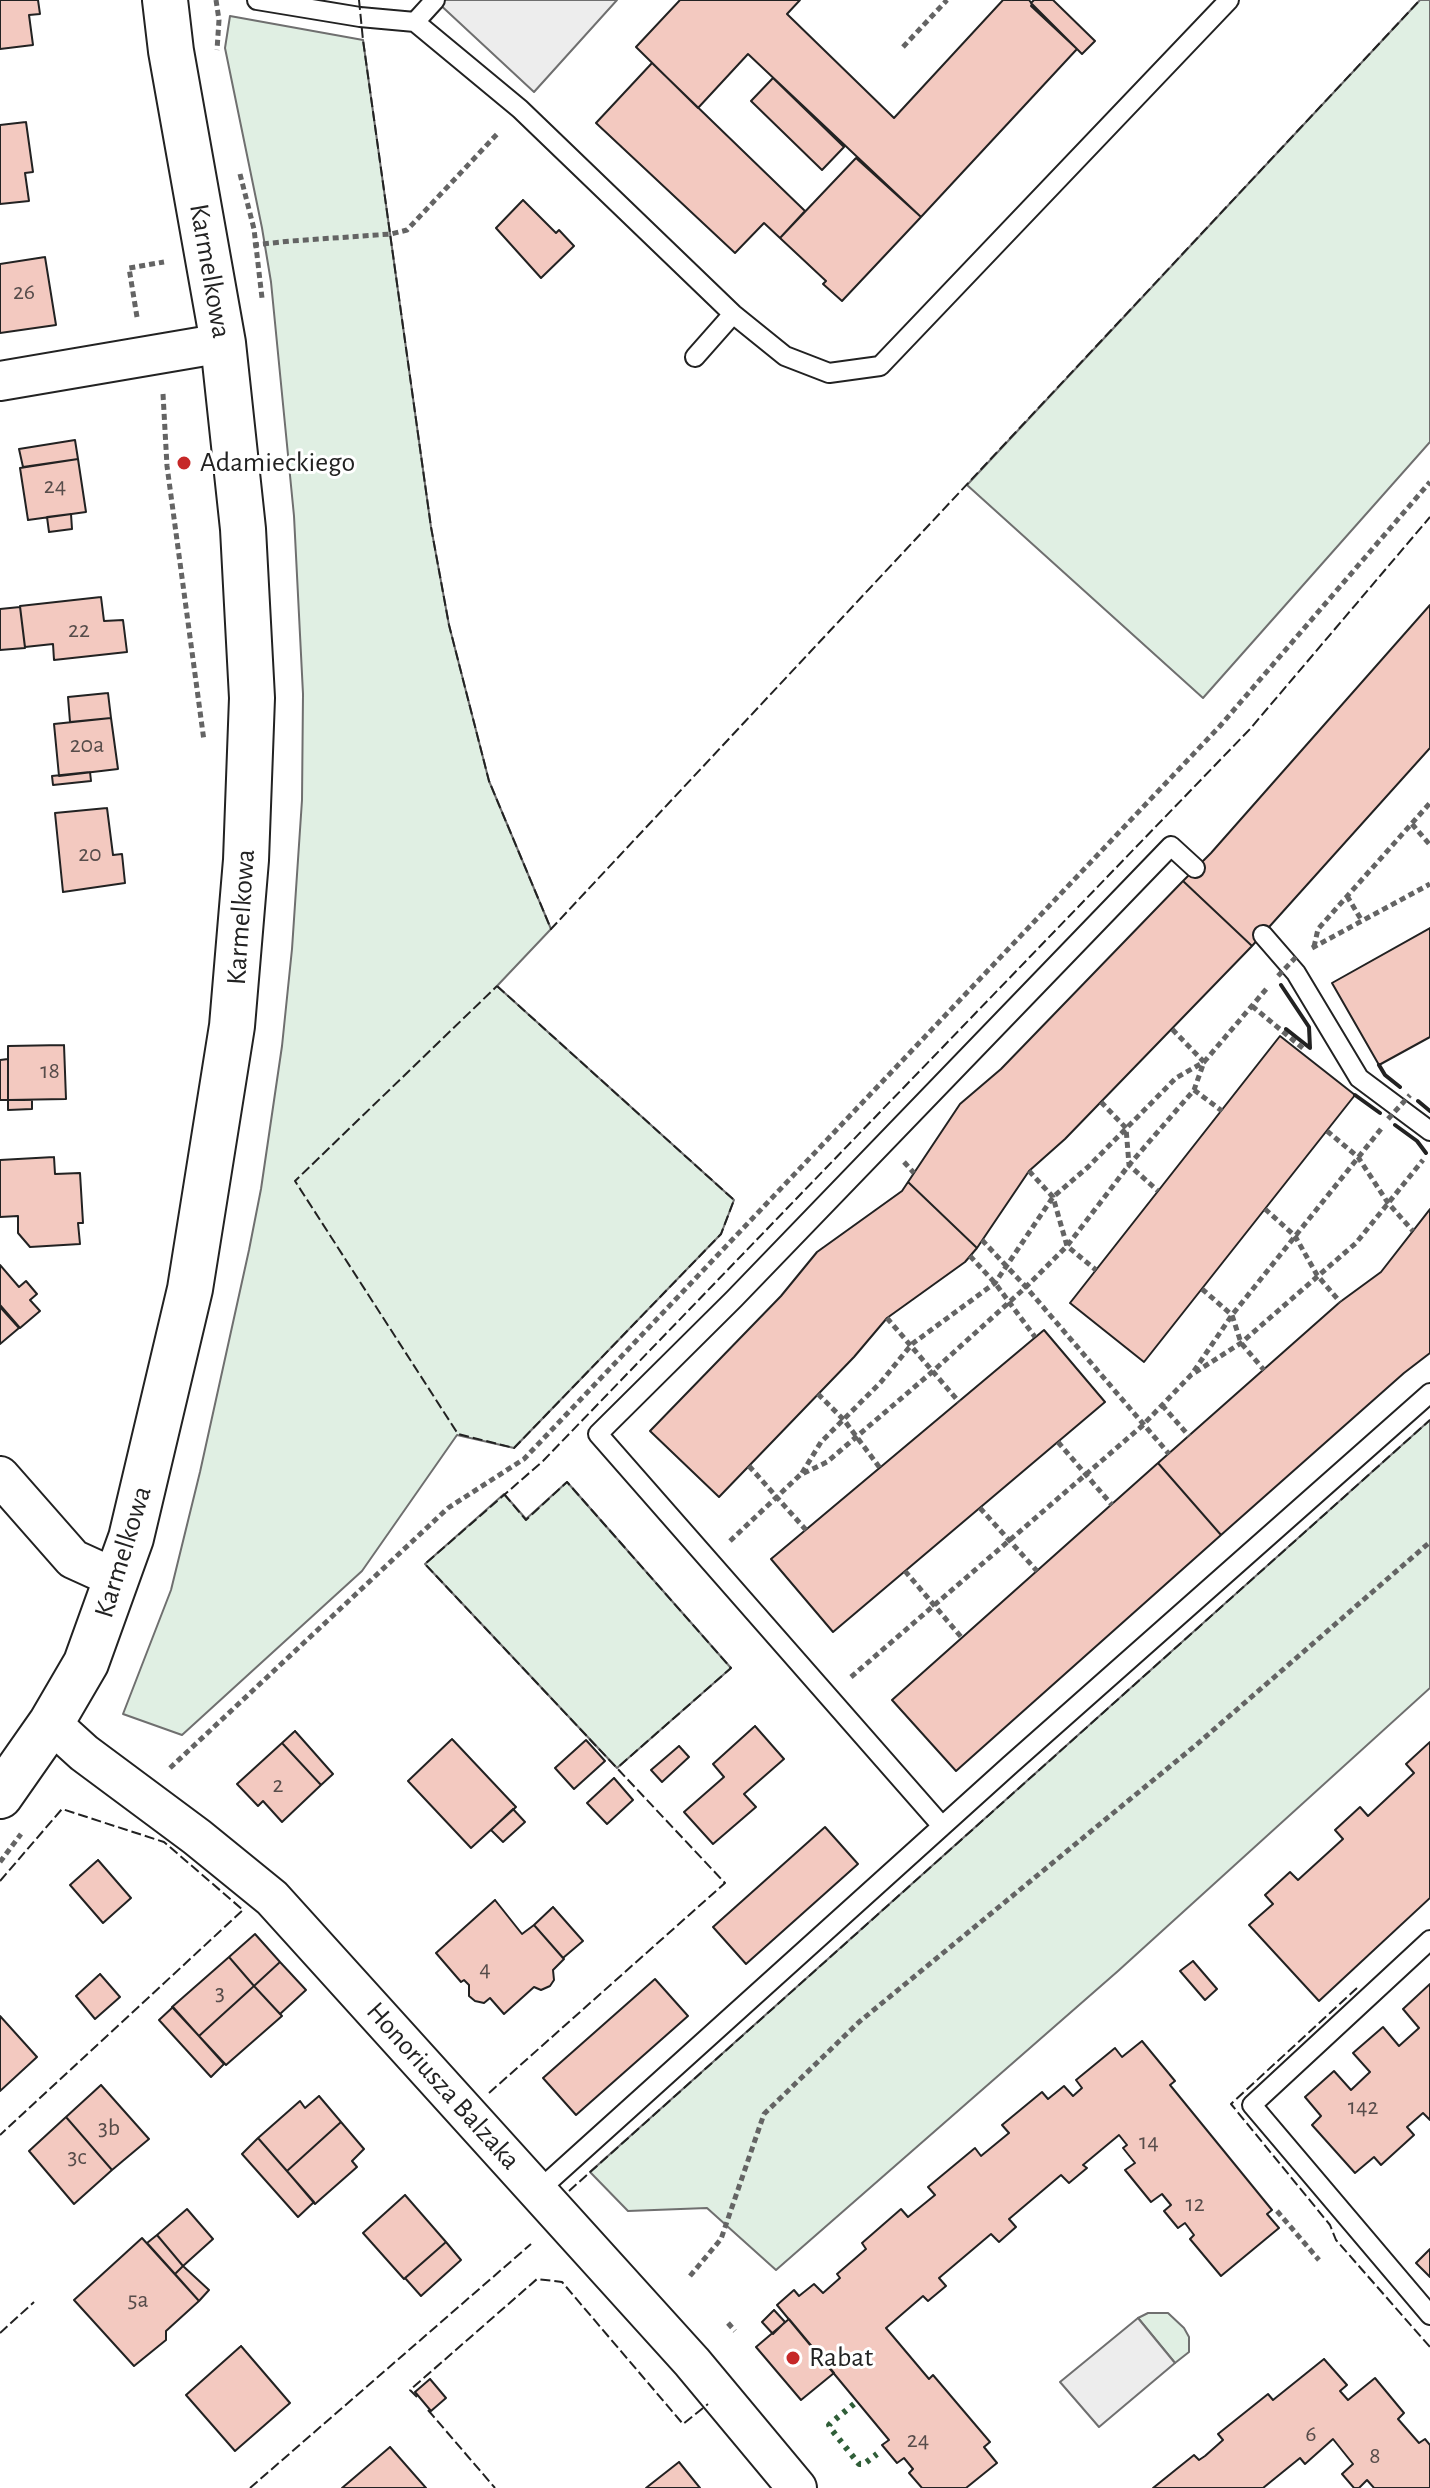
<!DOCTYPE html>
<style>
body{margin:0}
canvas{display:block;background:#fff}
</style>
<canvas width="1430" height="2488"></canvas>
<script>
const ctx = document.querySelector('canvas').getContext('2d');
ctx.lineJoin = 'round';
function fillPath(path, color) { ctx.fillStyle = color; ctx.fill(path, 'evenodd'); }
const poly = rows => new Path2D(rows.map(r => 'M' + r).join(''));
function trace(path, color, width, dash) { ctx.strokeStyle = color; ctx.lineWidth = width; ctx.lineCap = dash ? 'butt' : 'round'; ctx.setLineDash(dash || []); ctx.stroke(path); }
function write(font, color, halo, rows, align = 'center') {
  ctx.font = font + ' "Alegreya Sans",sans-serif'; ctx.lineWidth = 6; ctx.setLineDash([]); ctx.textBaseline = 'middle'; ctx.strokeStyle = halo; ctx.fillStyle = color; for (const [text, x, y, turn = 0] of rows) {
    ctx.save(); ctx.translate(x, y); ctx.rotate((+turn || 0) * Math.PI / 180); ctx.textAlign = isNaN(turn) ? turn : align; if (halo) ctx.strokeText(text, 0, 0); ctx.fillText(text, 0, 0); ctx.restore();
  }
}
const green = poly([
 [1420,0,1430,0,1430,442,1203,698,967,485,1420,0],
 [230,16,363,40,431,527,449,625,489,781,551,929,497,986,734,1200,721,1234,514,1448,457,1435,362,1571,182,1735,123,1714,171,1590,200,1472,249,1250,261,1189,282,1046,292,949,302,800,303,694,294,516,271,282,262,228,225,48,230,16],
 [1430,1420,1430,1688,1118,1971,776,2270,707,2208,628,2211,590,2172,1430,1420],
 [567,1482,731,1668,617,1768,425,1564,504,1494,526,1519,567,1482],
 [1148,2313,1168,2313,1184,2328,1189,2337,1189,2352,1175,2363,1138,2318,1148,2313]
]);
fillPath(green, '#e0efe3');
trace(green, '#6f6f6f', 2);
const parking = poly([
 [435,0,617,0,534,92,435,0],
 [1138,2318,1175,2363,1099,2427,1060,2382,1138,2318]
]);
fillPath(parking, '#ededed');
trace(parking, '#6f6f6f', 2);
const building = poly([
 [0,0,38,0,40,14,29,15,33,45,0,49,0,0],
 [680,0,800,0,787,14,894,118,1003,0,1029,0,1032,4,1031,6,1077,49,921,217,748,54,698,108,636,47,680,0],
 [1034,0,1053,0,1095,41,1082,54,1031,3,1034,0],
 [652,63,805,211,780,238,764,223,735,253,596,123,652,63],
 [773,78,844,147,822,170,751,101,773,78],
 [26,122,33,172,25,173,29,201,0,204,0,125,26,122],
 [856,158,921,217,842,301,823,284,826,281,780,238,856,158],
 [523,200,556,233,559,230,574,246,541,278,496,228,523,200],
 [45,257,56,325,0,333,0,264,45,257],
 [75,440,78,459,23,467,19,449,75,440],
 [78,459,86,512,28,520,20,468,78,459],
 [71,514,72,529,49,532,47,517,71,514],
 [101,597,104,621,123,620,127,652,54,660,53,644,25,647,20,606,101,597],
 [1430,605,1430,748,1252,946,1183,881,1211,853,1430,605],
 [20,607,25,648,0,650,0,609,20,607],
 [108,693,111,718,70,722,68,697,108,693],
 [111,718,118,769,59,776,54,724,111,718],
 [90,772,91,781,53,785,52,776,90,772],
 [107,808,113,855,122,854,125,883,63,892,55,813,107,808],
 [1183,881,1252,946,1065,1139,1029,1171,977,1248,908,1182,960,1104,1001,1069,1183,881],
 [1430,928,1430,1037,1379,1065,1332,983,1430,928],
 [1280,1036,1355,1095,1144,1362,1070,1303,1280,1036],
 [64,1045,66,1099,8,1100,8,1046,64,1045],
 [8,1059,8,1100,0,1100,0,1060,8,1059],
 [8,1100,32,1100,32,1109,8,1110,8,1100],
 [54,1157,55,1174,80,1173,83,1223,78,1223,80,1244,30,1247,18,1233,18,1216,0,1217,0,1160,54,1157],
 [908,1182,977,1248,965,1262,887,1318,854,1357,719,1497,650,1431,781,1296,817,1252,902,1191,908,1182],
 [1430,1209,1430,1353,1404,1373,1221,1535,1158,1463,1340,1302,1381,1272,1430,1209],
 [0,1265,19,1287,26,1281,37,1294,30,1300,40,1311,20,1328,0,1305,0,1265],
 [0,1307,19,1328,0,1344,0,1307],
 [1044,1330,1105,1402,833,1632,771,1559,1044,1330],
 [1158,1463,1221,1535,956,1771,892,1700,1158,1463],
 [755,1726,784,1759,744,1794,756,1807,713,1844,684,1812,724,1777,713,1764,755,1726],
 [295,1731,333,1774,321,1785,282,1743,295,1731],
 [452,1739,516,1807,471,1848,408,1781,452,1739],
 [586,1740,605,1761,574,1789,555,1768,586,1740],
 [1430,1742,1430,1898,1319,2001,1249,1925,1273,1904,1265,1895,1290,1872,1298,1880,1343,1839,1335,1830,1360,1807,1368,1816,1414,1773,1406,1764,1430,1742],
 [282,1743,321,1785,282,1822,263,1801,258,1806,237,1784,282,1743],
 [679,1746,689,1757,662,1782,651,1770,679,1746],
 [614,1778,633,1800,607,1824,587,1803,614,1778],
 [513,1809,525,1822,503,1842,491,1830,513,1809],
 [825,1827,858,1864,746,1964,713,1927,825,1827],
 [98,1860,131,1898,103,1923,70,1885,98,1860],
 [495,1900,522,1934,534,1925,564,1959,553,1970,554,1980,550,1986,541,1990,534,1987,504,2014,490,1998,484,2003,475,2001,469,1996,469,1985,464,1980,461,1982,436,1953,495,1900],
 [553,1907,583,1941,563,1958,534,1925,553,1907],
 [255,1934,280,1962,254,1986,229,1957,255,1934],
 [229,1957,254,1986,199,2036,172,2007,229,1957],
 [1193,1961,1217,1989,1205,2000,1180,1971,1193,1961],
 [280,1962,306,1990,280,2014,254,1986,280,1962],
 [100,1974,120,1997,95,2019,76,1996,100,1974],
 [655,1979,688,2016,576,2115,543,2078,655,1979],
 [1430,1984,1430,2120,1423,2113,1407,2127,1414,2135,1381,2165,1374,2157,1355,2173,1312,2125,1321,2116,1305,2097,1334,2071,1351,2090,1370,2072,1353,2053,1383,2027,1399,2046,1419,2028,1403,2009,1430,1984],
 [254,1986,282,2016,226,2065,199,2036,254,1986],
 [173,2007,224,2064,211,2077,159,2020,173,2007],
 [0,2016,37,2057,0,2091,0,2016],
 [1142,2041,1175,2081,1170,2085,1272,2210,1267,2214,1279,2228,1221,2276,1190,2239,1194,2235,1185,2223,1178,2228,1164,2211,1171,2205,1162,2194,1151,2202,1125,2170,1135,2163,1123,2148,1127,2145,1119,2135,1083,2165,1087,2168,1069,2183,1061,2175,1009,2219,1016,2227,999,2242,991,2234,939,2278,946,2286,928,2301,923,2296,886,2328,929,2379,933,2375,990,2442,984,2447,997,2463,966,2488,922,2488,909,2473,913,2469,904,2458,897,2463,882,2445,889,2440,777,2305,794,2290,799,2296,814,2284,823,2293,840,2278,837,2274,866,2249,862,2243,901,2209,908,2217,935,2195,928,2187,975,2148,981,2156,1009,2133,1002,2125,1042,2092,1048,2099,1064,2086,1073,2096,1082,2088,1076,2080,1115,2048,1122,2057,1142,2041],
 [101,2085,149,2139,112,2170,66,2117,101,2085],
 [319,2096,341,2122,287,2171,258,2138,300,2101,305,2108,319,2096],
 [66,2117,112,2170,74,2204,29,2151,66,2117],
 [341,2122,364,2149,352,2161,357,2167,315,2204,287,2171,341,2122],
 [258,2138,314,2202,298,2217,242,2154,258,2138],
 [405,2195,446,2242,404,2279,363,2233,405,2195],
 [187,2209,213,2239,183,2266,157,2235,187,2209],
 [157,2235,183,2266,175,2274,147,2243,157,2235],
 [142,2238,199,2301,166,2331,166,2340,134,2366,74,2300,142,2238],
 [446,2242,461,2260,421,2296,405,2278,446,2242],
 [1430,2249,1430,2277,1416,2263,1430,2249],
 [183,2266,209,2290,199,2301,175,2274,183,2266],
 [774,2310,785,2322,773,2334,762,2322,774,2310],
 [789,2319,834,2373,801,2400,756,2347,789,2319],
 [241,2346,290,2403,235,2451,186,2395,241,2346],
 [1324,2359,1347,2385,1340,2391,1348,2400,1375,2378,1404,2413,1398,2419,1419,2443,1425,2439,1430,2445,1430,2488,1374,2488,1367,2480,1359,2488,1354,2488,1342,2474,1353,2464,1333,2439,1305,2464,1300,2458,1263,2488,1153,2488,1194,2455,1199,2460,1205,2456,1223,2440,1218,2434,1268,2394,1273,2400,1324,2359],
 [430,2379,446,2398,431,2411,415,2392,430,2379],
 [390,2447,426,2488,342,2488,376,2459,390,2447],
 [679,2462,700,2488,646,2488,651,2484,679,2462]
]);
fillPath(building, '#f3c9c0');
trace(building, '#222', 2);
const lane = poly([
 [257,0,360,17,415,22,520,109,733,314,785,356,829,373,880,366,1229,0],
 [415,22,435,0],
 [695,357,733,314],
 [1263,935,1296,973,1359,1078,1430,1131],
 [942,1826,598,1434,734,1299,1171,846,1195,868],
 [1430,1940,1252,2105,1430,2315],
 [538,2191,1010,1765,1430,1393]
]);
const street = poly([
 [0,381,223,343],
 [0,1476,73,1559,117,1579],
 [51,1723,84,1753,197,1837,272,1898,692,2362,797,2488]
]);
const secondary = poly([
 [0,1796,51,1723,86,1663,131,1538,190,1289,232,1026,246,860,252,698,243,529,223,343,171,51,165,0]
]);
trace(lane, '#222', 22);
trace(street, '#222', 42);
trace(secondary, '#222', 48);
trace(poly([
 [216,0,219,20,217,50],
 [903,47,947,0],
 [240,174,254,229,262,298],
 [253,245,291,241,391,234,407,230,499,132],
 [137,317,129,268,164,262],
 [163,394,167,466,204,741],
 [1412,824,1430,845],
 [1347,896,1362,921],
 [1314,947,1318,929,1430,803],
 [1312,948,1430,884],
 [1252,1006,1305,1050],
 [1194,1090,1222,1111],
 [1101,1102,1126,1128,1129,1165,1158,1191],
 [1327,1131,1358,1157,1388,1203,1413,1231],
 [904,1162,914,1173],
 [1029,1171,1053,1197,1067,1246,1096,1270],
 [1265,1209,1295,1236,1317,1275,1340,1302],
 [982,1240,1026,1287,1169,1454],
 [970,1256,995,1283,1035,1337],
 [1202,1289,1232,1315,1241,1343,1264,1370],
 [887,1318,959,1402],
 [1194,1371,1232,1315,1381,1129],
 [818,1394,844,1420,880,1468],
 [1162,1405,1189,1436],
 [1058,1442,1112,1505],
 [749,1466,806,1530],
 [802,1473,821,1442,881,1382,912,1344,995,1283,1053,1197,1088,1167,1176,1078,1204,1062,1172,1029],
 [980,1508,1037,1571],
 [730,1541,800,1475,827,1462,932,1372,1026,1287,1067,1246,1129,1165,1194,1090,1204,1062,1268,987],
 [905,1571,962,1638],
 [851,1677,1142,1426,1191,1375,1241,1343,1356,1243,1423,1160],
 [170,1768,448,1508,524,1459,1220,726,1430,482],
 [0,1862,21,1834],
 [1277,2211,1319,2260],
 [690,2276,721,2239,764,2114,859,2022,1196,1745,1430,1542],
 [728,2323,735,2331]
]), '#646464', 5, [6, 4]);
trace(lane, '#fff', 18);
trace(street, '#fff', 38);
trace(secondary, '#fff', 44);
trace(poly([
 [1278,976,1297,956],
 [1388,1119,1410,1095]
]), '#646464', 5, [6, 4]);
trace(poly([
 [854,2404,832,2422,829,2425,831,2429,859,2464,864,2464,877,2454]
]), '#2f5e38', 6, [4, 6]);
trace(poly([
 [359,0,363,40,431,527,449,625,489,781,551,929,1420,0],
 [497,986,734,1200,721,1234,514,1448,458,1434,295,1181,497,986],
 [504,1494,526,1520,567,1482,731,1668,617,1768],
 [0,1881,62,1809,164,1842,243,1910,0,2135],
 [1357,1988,1231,2104,1330,2225,1336,2240,1430,2347],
 [489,2093,725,1883,425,1564,543,1461,1250,729,1430,517],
 [569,2191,1430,1420],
 [0,2333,34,2302],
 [417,2397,410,2390,537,2279,562,2282,683,2424,708,2404],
 [428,2410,495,2488],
 [250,2488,531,2244]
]), '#222', 2, [10, 4]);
trace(poly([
 [1281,985,1309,1027,1310,1048,1286,1029],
 [1379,1065,1385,1075,1400,1087],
 [1355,1095,1380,1113],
 [1418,1101,1430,1111],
 [1395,1125,1417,1141,1426,1153]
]), '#222', 4);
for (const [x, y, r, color] of [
 [184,463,8,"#c62828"],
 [793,2358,8,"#c62828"]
]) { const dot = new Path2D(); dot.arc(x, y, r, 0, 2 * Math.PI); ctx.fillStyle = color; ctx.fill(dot); trace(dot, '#fff', 3); }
write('24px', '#564c4a', null, [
 ["26",24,292],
 ["24",55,486],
 ["22",79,630],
 ["20a",87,745],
 ["20",90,854],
 ["18",50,1071],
 ["2",278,1785],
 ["4",485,1969],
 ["3",220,1993],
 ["142",1363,2107],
 ["3b",109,2128],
 ["14",1149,2142],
 ["3c",77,2157],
 ["12",1195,2204],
 ["5a",138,2300],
 ["6",1311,2434],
 ["24",918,2440],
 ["8",1375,2456]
]);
write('28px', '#222', '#fff', [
 ["Karmelkowa",210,271,80],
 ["Karmelkowa",241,917,-86],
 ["Karmelkowa",123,1552,-73],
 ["Honoriusza Balzaka",443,2086,48]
]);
write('28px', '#222', '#fff', [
 ["Adamieckiego",200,463],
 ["Rabat",809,2358]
], 'left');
</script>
